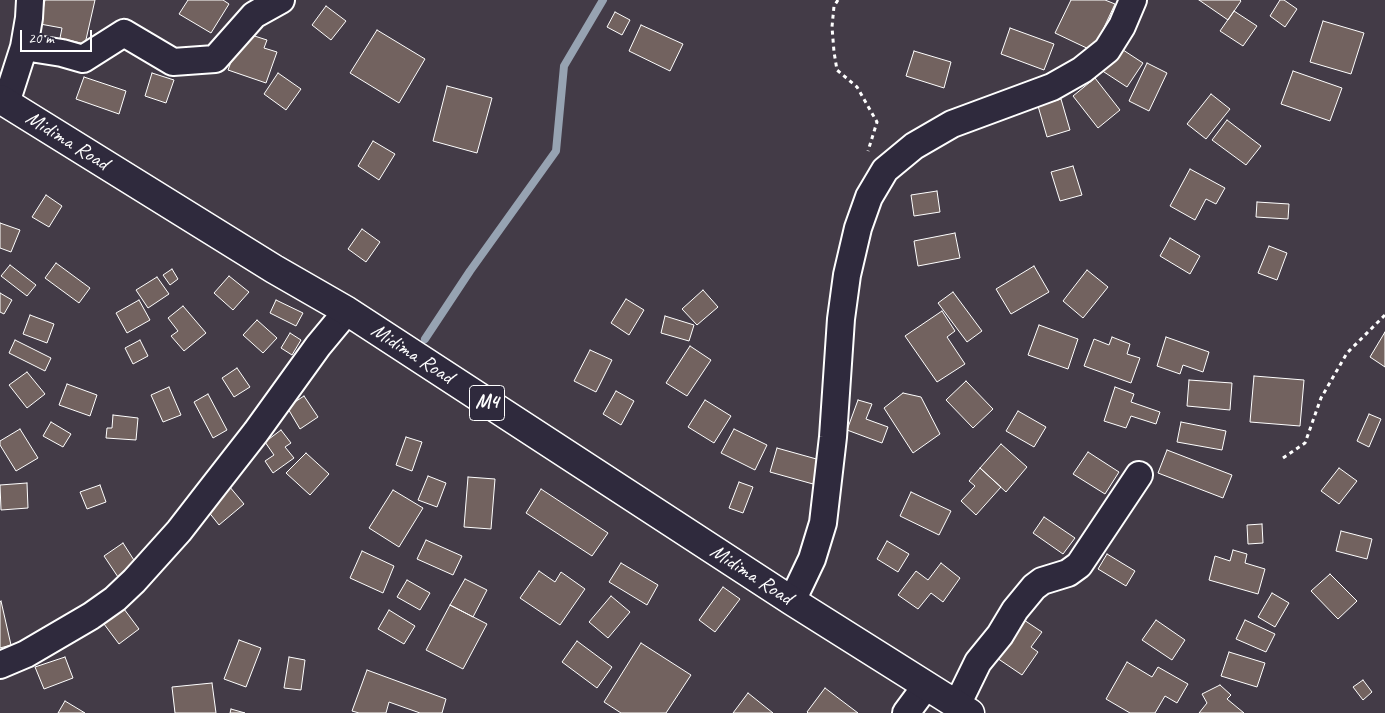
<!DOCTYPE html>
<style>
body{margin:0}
#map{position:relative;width:1385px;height:713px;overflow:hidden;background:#433b47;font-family:Caveat,sans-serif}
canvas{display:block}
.scale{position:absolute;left:20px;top:30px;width:72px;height:22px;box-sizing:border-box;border:2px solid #fff;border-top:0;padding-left:6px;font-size:15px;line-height:18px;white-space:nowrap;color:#fff;-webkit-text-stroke:4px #2f2a3d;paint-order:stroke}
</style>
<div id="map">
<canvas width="1385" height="713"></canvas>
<div class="scale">20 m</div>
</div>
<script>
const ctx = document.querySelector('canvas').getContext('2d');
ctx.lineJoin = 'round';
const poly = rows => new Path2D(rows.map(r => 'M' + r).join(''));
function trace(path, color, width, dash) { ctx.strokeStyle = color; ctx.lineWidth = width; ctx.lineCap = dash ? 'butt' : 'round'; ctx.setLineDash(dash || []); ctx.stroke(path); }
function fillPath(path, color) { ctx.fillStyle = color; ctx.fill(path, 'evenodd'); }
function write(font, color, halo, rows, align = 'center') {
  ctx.font = font + ' Caveat,sans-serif'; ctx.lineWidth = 4.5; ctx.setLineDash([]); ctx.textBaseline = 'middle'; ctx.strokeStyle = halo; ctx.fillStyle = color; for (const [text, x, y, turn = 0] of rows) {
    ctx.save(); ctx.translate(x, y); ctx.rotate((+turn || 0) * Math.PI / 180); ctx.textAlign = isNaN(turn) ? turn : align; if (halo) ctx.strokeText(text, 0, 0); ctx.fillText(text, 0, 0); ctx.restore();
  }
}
trace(poly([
 [425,339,470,271,556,151,564,66,603,0]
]), '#97a3b2', 8);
const building = poly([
 [45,0,95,0,85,44,60,38,62,28,40,24,45,0],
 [188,0,223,0,229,4,211,33,179,14,188,0],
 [1071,0,1105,0,1115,4,1093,51,1055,33,1071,0],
 [1199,0,1240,0,1241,1,1228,20,1199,0],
 [1280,0,1284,0,1297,9,1285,27,1270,16,1280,0],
 [326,6,346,21,331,40,312,25,326,6],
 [1234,11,1257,26,1243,46,1220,31,1234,11],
 [615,12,630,20,622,35,607,27,615,12],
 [1323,21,1364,33,1351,74,1310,62,1323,21],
 [641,25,683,44,670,71,629,51,641,25],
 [1010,28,1054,44,1044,70,1001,54,1010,28],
 [377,30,425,59,399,103,350,73,377,30],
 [242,32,267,40,264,48,277,52,266,83,228,70,242,32],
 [1117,46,1143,63,1127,87,1101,70,1117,46],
 [914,51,951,62,944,88,906,76,914,51],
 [1147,63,1167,73,1149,111,1129,101,1147,63],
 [1293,71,1342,88,1330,121,1281,104,1293,71],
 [152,73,174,80,166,103,145,96,152,73],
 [278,73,301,89,286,110,264,94,278,73],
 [84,77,126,91,119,114,76,99,84,77],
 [1095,78,1120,110,1098,128,1073,96,1095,78],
 [447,86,492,98,477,153,433,141,447,86],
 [1211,94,1230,109,1206,139,1187,124,1211,94],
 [1061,99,1070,130,1047,137,1038,106,1061,99],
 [1227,120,1261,146,1246,165,1212,140,1227,120],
 [373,141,395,154,379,180,358,166,373,141],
 [1073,166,1082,195,1060,201,1051,172,1073,166],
 [1190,169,1225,188,1216,204,1206,199,1195,220,1170,206,1190,169],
 [937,191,940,212,914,216,911,195,937,191],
 [46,195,62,206,49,227,32,217,46,195],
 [1257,202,1289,204,1288,219,1256,217,1257,202],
 [0,223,20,230,11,252,0,248,0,223],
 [362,229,380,242,366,262,348,249,362,229],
 [955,233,960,258,918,266,914,241,955,233],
 [1170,238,1200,256,1190,274,1160,256,1170,238],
 [1269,246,1287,253,1277,280,1258,273,1269,246],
 [56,263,90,288,79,303,45,278,56,263],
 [10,265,36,285,27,296,1,276,10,265],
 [1034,266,1049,292,1011,314,996,289,1034,266],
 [172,269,178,279,170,285,163,275,172,269],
 [1087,270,1108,287,1083,318,1063,301,1087,270],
 [229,276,249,292,233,310,214,293,229,276],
 [157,277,169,294,148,308,136,290,157,277],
 [703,290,718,307,697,325,682,309,703,290],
 [953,292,982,331,967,342,938,303,953,292],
 [0,293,12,300,4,314,0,312,0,293],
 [626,299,644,310,629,335,611,323,626,299],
 [139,300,150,320,127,333,116,313,139,300],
 [276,300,303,313,296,326,270,313,276,300],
 [183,306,206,333,184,351,171,336,178,331,168,318,183,306],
 [942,311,955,331,947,337,965,364,937,382,905,336,942,311],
 [30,315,54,324,47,343,23,334,30,315],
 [665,316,694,325,689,341,661,333,665,316],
 [257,320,277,338,263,353,243,335,257,320],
 [1039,325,1078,339,1068,369,1028,355,1039,325],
 [1385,332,1385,367,1370,357,1385,332],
 [290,333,301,340,292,355,281,348,290,333],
 [1112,337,1130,344,1127,354,1140,358,1131,383,1084,366,1094,339,1109,345,1112,337],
 [1166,337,1209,352,1203,372,1183,365,1180,374,1157,366,1166,337],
 [15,340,51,358,45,371,9,353,15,340],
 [140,340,148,356,133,364,125,348,140,340],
 [690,346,711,360,687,396,666,383,690,346],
 [590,350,612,360,596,392,574,381,590,350],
 [237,368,250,387,234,397,222,378,237,368],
 [27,372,45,394,27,408,9,385,27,372],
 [1254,376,1304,380,1300,426,1250,422,1254,376],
 [1189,380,1232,383,1230,410,1187,406,1189,380],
 [966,381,993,409,973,428,946,400,966,381],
 [67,384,97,395,90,416,59,405,67,384],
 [169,387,181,415,163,422,151,395,169,387],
 [1115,387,1134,394,1131,402,1160,412,1156,424,1131,416,1126,428,1104,421,1115,387],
 [616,391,634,401,621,425,603,414,616,391],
 [903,393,921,397,940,434,913,453,884,408,903,393],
 [208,394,227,430,213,438,194,402,208,394],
 [304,396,318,417,300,429,287,407,304,396],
 [705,400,731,416,714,443,688,427,705,400],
 [858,400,872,404,866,419,888,427,882,443,847,430,858,400],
 [1018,411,1046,427,1034,447,1006,431,1018,411],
 [1369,414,1381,419,1369,447,1357,441,1369,414],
 [113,415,138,418,136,440,106,438,107,428,112,428,113,415],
 [51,422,71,434,63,447,43,436,51,422],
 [1181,422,1226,431,1222,450,1177,442,1181,422],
 [20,429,38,458,16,471,0,445,0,441,20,429],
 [734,429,767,445,755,470,721,453,734,429],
 [281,430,291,443,285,447,294,458,273,473,265,461,274,455,265,442,281,430],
 [406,437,422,442,412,471,396,465,406,437],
 [1001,444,1027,467,1006,492,980,468,1001,444],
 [777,448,820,460,813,484,770,472,777,448],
 [1167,450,1232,475,1223,498,1158,473,1167,450],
 [1088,452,1119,472,1105,494,1073,474,1088,452],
 [306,453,329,474,310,495,286,473,306,453],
 [980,468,1001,487,976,515,961,501,975,486,969,481,980,468],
 [1339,468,1357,481,1339,504,1321,491,1339,468],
 [428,476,446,483,437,507,418,500,428,476],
 [468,477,495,479,491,529,464,527,468,477],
 [739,482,753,487,743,513,729,508,739,482],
 [27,483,28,508,1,510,0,485,27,483],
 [100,485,106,502,87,509,80,492,100,485],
 [229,486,244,504,219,525,204,506,229,486],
 [541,489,608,533,592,556,526,513,541,489],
 [393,490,423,508,399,547,369,528,393,490],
 [911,492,951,511,939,535,900,516,911,492],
 [1044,517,1075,538,1063,554,1033,533,1044,517],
 [1262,524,1263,543,1248,544,1247,525,1262,524],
 [1341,531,1372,539,1367,559,1336,551,1341,531],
 [426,540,462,556,453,575,417,559,426,540],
 [887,541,909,554,898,572,877,559,887,541],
 [123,543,139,568,120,580,104,556,123,543],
 [1233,550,1247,554,1245,563,1265,569,1258,594,1209,580,1215,556,1230,561,1233,550],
 [362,551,394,566,383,593,350,578,362,551],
 [1107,554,1135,571,1126,586,1098,569,1107,554],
 [621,563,658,585,647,605,609,582,621,563],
 [941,563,960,578,943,602,931,593,918,609,898,595,916,571,928,580,941,563],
 [539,571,555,582,561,572,585,589,560,625,520,598,539,571],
 [1330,574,1357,601,1338,619,1311,591,1330,574],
 [465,579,487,590,473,617,450,605,465,579],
 [407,580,430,593,420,610,397,597,407,580],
 [723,587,740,599,715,632,699,620,723,587],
 [1272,593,1289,603,1275,627,1258,617,1272,593],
 [611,596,630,612,608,638,589,622,611,596],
 [1,601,11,645,0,648,0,602,1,601],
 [118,601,139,629,119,644,98,616,118,601],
 [450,605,487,624,463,669,426,650,450,605],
 [389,610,415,626,404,644,378,629,389,610],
 [1021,618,1042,632,1031,647,1038,652,1022,675,994,656,1021,618],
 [1156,620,1185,640,1172,660,1142,640,1156,620],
 [1245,620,1275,634,1266,652,1236,639,1245,620],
 [239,640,261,648,246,687,224,679,239,640],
 [577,641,612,667,597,688,562,662,577,641],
 [641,643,691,675,666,713,621,713,604,702,641,643],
 [1229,652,1265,663,1257,687,1221,676,1229,652],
 [65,657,73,678,44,689,35,667,65,657],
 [289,657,305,660,301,690,284,688,289,657],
 [1127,662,1152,677,1158,667,1188,684,1177,703,1165,696,1155,713,1130,713,1106,699,1127,662],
 [367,670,446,699,442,713,420,713,389,702,386,713,359,713,352,711,367,670],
 [1363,680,1372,692,1363,700,1353,687,1363,680],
 [212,683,216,713,175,713,172,687,212,683],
 [1220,685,1231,695,1227,699,1244,713,1199,713,1207,703,1202,694,1220,685],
 [825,688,858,713,808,713,807,712,825,688],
 [748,693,773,713,733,713,748,693],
 [65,701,85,713,58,713,65,701],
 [231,709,245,713,230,713,231,709]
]);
fillPath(building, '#72625f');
trace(building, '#fff', 1);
const minor = poly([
 [24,47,62,53,83,59,124,33,173,62,215,59,254,15,281,0],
 [6,103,24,47,29,18,30,0],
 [792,601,812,559,823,523,833,437,841,319,847,275,858,228,869,197,885,170,914,146,952,124,1052,87,1082,70,1107,50,1122,26,1133,0],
 [0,665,26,654,91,616,115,599,134,581,179,531,210,491,256,432,318,346,347,311],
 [957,705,978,662,1000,635,1015,610,1034,587,1042,581,1068,573,1079,565,1139,475],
 [906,713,926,686]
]);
const primary = poly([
 [0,99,274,269,347,311,792,601,970,713]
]);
trace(minor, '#fff', 30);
trace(primary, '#fff', 31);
trace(poly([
 [838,0,834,6,832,27,834,52,837,70,857,87,877,122,868,151],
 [1283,458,1305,443,1321,398,1347,353,1385,315]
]), '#fff', 3, [4, 4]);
trace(minor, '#2f2a3d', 26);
trace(primary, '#2f2a3d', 28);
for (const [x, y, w] of [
 [487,403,35]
]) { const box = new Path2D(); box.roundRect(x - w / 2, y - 17.5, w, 35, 4); ctx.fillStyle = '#2f2a3d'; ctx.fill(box); trace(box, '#fff', 1); }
write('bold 20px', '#fff', null, [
 ["M4",487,403]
]);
write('21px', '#fff', '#2f2a3d', [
 ["Midima Road",67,141,32],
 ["Midima Road",412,354,33],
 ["Midima Road",751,575,33]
]);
</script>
